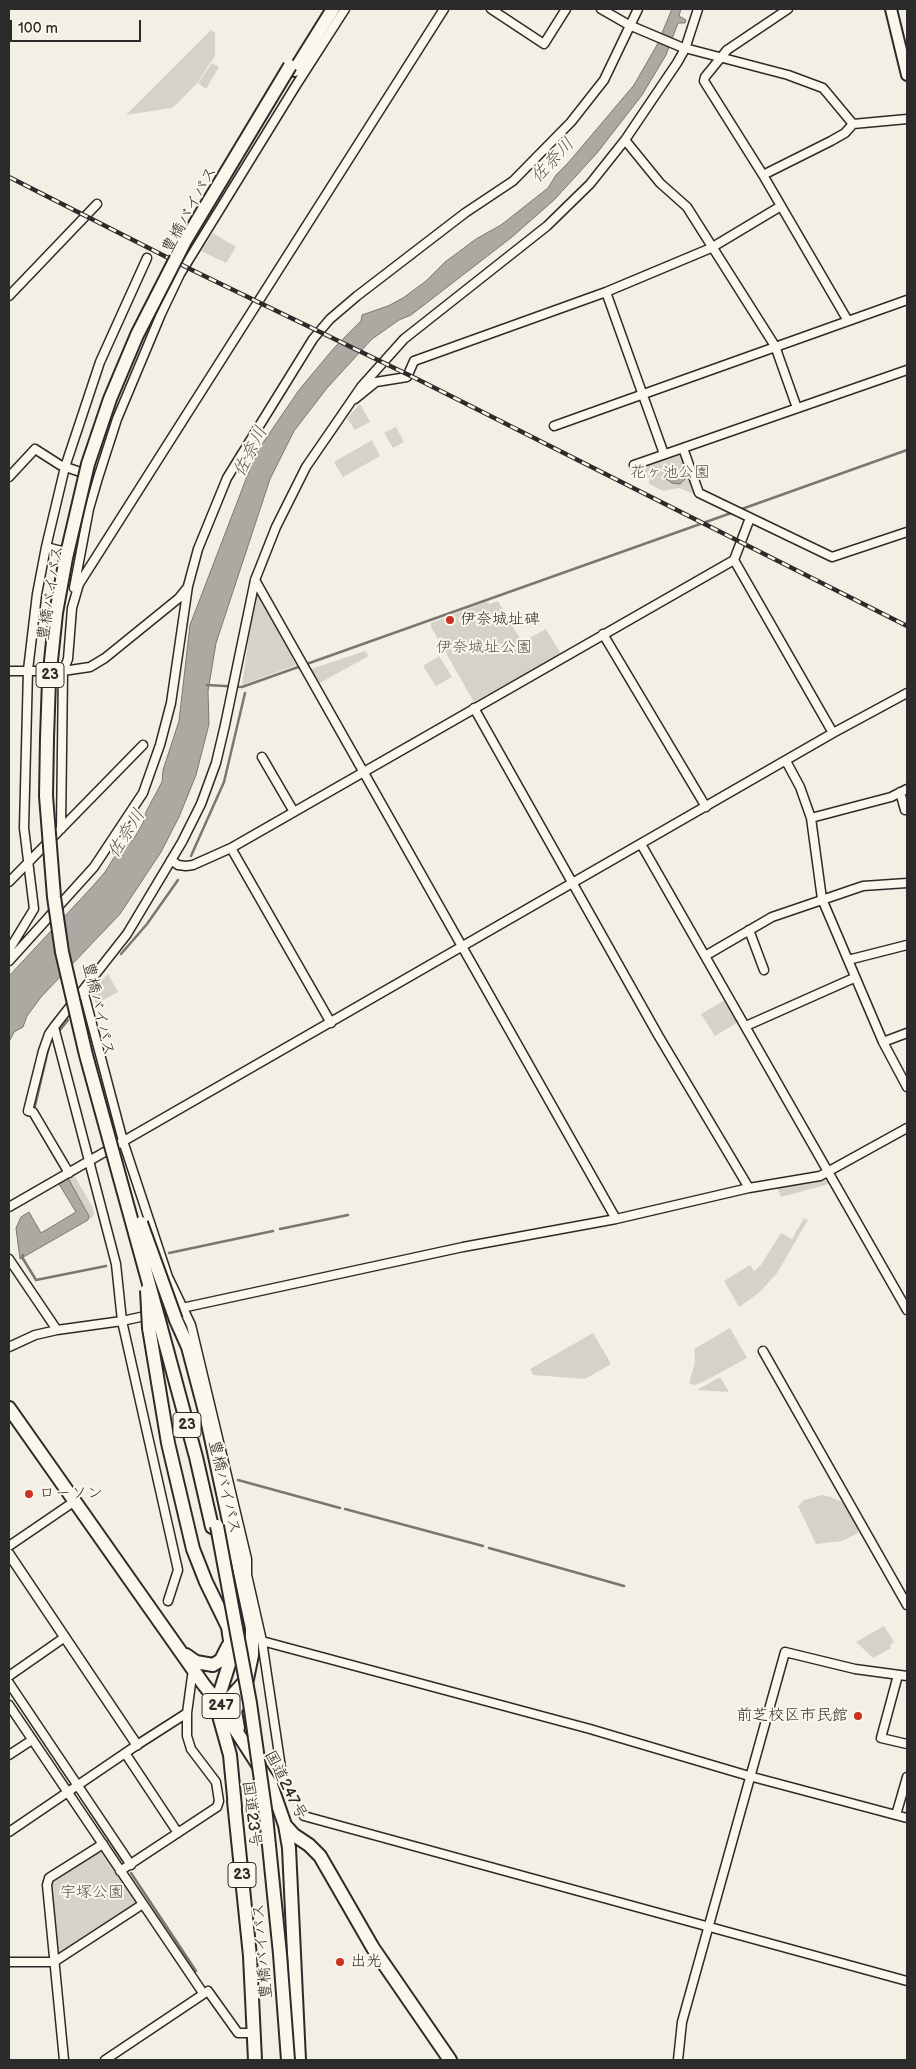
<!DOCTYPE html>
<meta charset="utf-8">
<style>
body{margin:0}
#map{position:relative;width:916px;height:2069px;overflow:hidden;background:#f3efe4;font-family:"Balsamiq Sans",sans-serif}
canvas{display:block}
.frame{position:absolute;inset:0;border:10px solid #2b2b2b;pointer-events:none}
.scale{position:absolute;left:10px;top:20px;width:131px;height:22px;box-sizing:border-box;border:2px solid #2b2b2b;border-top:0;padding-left:6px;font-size:15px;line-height:18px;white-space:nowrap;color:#2b2b2b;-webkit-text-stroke:4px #fbf7ec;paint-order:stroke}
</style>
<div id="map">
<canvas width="916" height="2069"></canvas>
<div class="frame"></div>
<div class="scale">100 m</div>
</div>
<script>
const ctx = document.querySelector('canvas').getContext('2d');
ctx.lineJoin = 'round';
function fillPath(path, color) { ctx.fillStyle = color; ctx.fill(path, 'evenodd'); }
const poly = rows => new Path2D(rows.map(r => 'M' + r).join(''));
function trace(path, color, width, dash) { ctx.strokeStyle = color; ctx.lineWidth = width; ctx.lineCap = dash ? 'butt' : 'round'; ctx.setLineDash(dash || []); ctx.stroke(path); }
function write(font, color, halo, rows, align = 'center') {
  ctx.font = font + ' "Balsamiq Sans","Klee One",sans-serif'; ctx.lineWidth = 4; ctx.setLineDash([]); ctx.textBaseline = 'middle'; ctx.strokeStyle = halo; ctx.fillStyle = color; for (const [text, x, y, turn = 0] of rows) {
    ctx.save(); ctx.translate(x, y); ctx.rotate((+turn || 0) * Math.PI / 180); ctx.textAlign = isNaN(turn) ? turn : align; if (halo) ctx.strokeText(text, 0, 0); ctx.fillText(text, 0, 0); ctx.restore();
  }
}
fillPath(poly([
 [211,30,215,33,215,56,197,83,177,104,171,108,126,115],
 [212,63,219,67,206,89,198,83],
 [213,233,236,247,226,263,201,251],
 [360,404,370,422,355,430,347,418],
 [396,427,404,442,393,448,384,433],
 [372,440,380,456,343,477,334,462],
 [678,452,682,455,695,492,694,494,679,488,663,491,649,484,649,478,635,467],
 [258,593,296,665,242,685,249,637],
 [498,601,522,642,546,629,561,654,474,702,431,627,431,623,486,602,490,604],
 [365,651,369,656,316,685,308,670],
 [439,656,452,677,436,686,423,666],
 [108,974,118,992,96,1004,92,990],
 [725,1000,738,1022,715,1036,701,1014],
 [74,1175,93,1208,94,1214,92,1218,88,1219,89,1215,68,1179],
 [829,1175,832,1180,829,1184,781,1197,777,1187],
 [804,1218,808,1220,777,1273,760,1292,739,1307,724,1281,750,1265,754,1271,761,1265,781,1233,792,1239],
 [730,1328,747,1358,703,1382,695,1385,689,1383,695,1363,694,1349],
 [593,1333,611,1364,585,1379,533,1375,530,1369],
 [720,1377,729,1392,697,1390],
 [822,1495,831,1497,846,1504,858,1524,858,1532,856,1534,842,1541,816,1544,798,1506,804,1500],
 [884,1626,894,1642,890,1645,891,1648,873,1658,856,1642],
 [101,1850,103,1851,136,1900,135,1903,60,1952,58,1951,50,1884,52,1880]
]), '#d5d2c9');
const water = poly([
 [672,9,681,9,679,16,686,20,685,23,678,23,666,55,642,95,597,153,554,200,512,237,411,315,399,320,372,339,327,388,294,431,270,479,216,643,208,691,209,724,196,775,179,817,161,852,120,914,41,997,27,1016,23,1027,14,1032,9,1042,9,976,92,887,105,872,115,856,133,840,143,823,146,812,162,782,163,770,179,721,190,625,256,453,299,390,334,348,361,321,362,315,388,306,403,298,426,281,445,262,476,239,501,225,548,188,556,175,568,163,634,85,657,45,672,9],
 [673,470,685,476,685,479,680,484,672,483,666,479,667,474,673,470],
 [68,1178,89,1216,88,1220,20,1259,16,1228,21,1217,29,1212,41,1233,76,1212,59,1184,68,1178]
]);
fillPath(water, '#aca9a2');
trace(water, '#787772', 1);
trace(poly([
 [739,510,907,450],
 [207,685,242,687,734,512],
 [191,856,224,782,245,693],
 [121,954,147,924,178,880],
 [60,1030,68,1020],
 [35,1106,50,1042,53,1039],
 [32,1118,63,1171],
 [280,1229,348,1215],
 [169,1253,273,1231],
 [23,1255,22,1257,36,1280,106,1266],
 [238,1480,340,1508],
 [345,1509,483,1546],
 [489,1548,624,1586],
 [9,1690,69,1780],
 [80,1796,122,1860],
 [131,1873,196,1971]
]), '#787772', 2.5);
const minor = poly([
 [491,9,544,44,566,9],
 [601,9,629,25,681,47,788,75,823,88,853,124],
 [788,9,727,50,705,77,704,81,763,175,848,321],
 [625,140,660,183,687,207,775,346,797,408],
 [763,175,831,141,845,133,853,124,907,119],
 [606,292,664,454],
 [9,296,97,204],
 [355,399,376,382,407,377,414,361,606,292,711,248,781,206],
 [554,426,907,300],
 [683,448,699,493,832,557,907,532],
 [634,465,907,370],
 [9,477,35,449,60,465,89,475],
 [70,553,46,547,65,467,100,362,147,258],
 [734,560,833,733],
 [255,580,616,1219],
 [74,588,89,509,98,478,117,419,161,314,180,274,295,87,345,9],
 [603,634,706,807],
 [9,671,63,671,90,667,105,658,179,598,187,588],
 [474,708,658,1035,749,1188],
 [262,757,294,812],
 [786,761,800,787,811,818,822,899,883,1042,907,1087],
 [900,792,905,810],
 [811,818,891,797,907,789],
 [61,829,63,671,68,659,72,608,79,584,444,9],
 [641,844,907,1310],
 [231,848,331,1023],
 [171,860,178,865,186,866,193,865,231,848,734,560,750,518],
 [9,882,143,745],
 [749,930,764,970],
 [9,950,34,909,24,828,28,670,37,594,46,547],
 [705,956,772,917,863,886,907,883],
 [848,960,907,945],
 [9,961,94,867,143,793,160,745,171,703,188,586,198,549,227,478,313,339,330,319,357,296,465,213,513,181,571,122,604,80,638,9],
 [83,990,123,1141,168,1277,191,1325,247,1559,247,1575,262,1641,283,1781],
 [746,1026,854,978],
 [883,1042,907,1033],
 [69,1173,33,1112,28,1111,43,1051,49,1034,54,1027,127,934,182,842,201,804,216,763,225,725,255,580,276,527,306,467,361,387,404,339,547,226,590,184,625,140,677,63,685,49,698,9],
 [9,1207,833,733,907,693],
 [9,1259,57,1330],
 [9,1347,35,1335,57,1330,122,1321,116,1264,54,1027],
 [763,1351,907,1605],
 [9,1546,75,1501],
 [168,1601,178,1570,122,1321,463,1247,616,1219,749,1188,820,1176,907,1128],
 [262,1641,590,1729,749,1776,907,1818],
 [898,1675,881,1738,907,1744],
 [9,1676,65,1637],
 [9,1683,131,1865],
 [9,1705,203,1993],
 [125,1753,178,1833],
 [9,1755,32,1740],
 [896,1815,907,1777],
 [304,1816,907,1981],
 [9,1832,137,1745,187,1713],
 [120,1871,217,1807,219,1801,216,1782,191,1749,187,1736,187,1713,192,1676],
 [9,1962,54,1962,143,1904],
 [64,2060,47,1885,49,1878,103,1844],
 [105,2060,208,1991,238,2033,253,2033],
 [678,2060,682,2022,785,1652,855,1669,907,1676]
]);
const tertiary = poly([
 [9,1554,137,1745]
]);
const secondary = poly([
 [891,9,907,75]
]);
const trunk = poly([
 [295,70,333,9],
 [176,1320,188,1347,207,1419,252,1628,252,1655,247,1679,229,1699,223,1701,210,1700],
 [160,1324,196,1457,212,1527],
 [149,1328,168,1443,193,1549,206,1582,228,1627,231,1647,230,1661,216,1705,230,1755,235,1807],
 [9,1408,204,1685,217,1701,271,1785,285,1825,294,1835,309,1845,320,1856,373,1948,450,2060],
 [186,1655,196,1662,213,1665,221,1660,228,1646],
 [238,1728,235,1711,245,1688],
 [234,1801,250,1956,255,2060],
 [285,1825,289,1848,299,2060]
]);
trace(minor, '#2b2b2b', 11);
trace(tertiary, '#2b2b2b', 12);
trace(secondary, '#2b2b2b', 14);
trace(trunk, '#2b2b2b', 16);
trace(minor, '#fbf7ec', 8);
trace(tertiary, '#fbf7ec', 9);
trace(secondary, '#fbf7ec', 10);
trace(trunk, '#fbf7ec', 12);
const rail = poly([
 [9,177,192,270,415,378,907,626]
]);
trace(rail, '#2b2b2b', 4.5);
trace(rail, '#fbf7ec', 2.5, [8]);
const trunkBridge = poly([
 [141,1223,176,1320],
 [147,1290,149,1328],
 [160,1324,86,1055,62,952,54,897,46,796,47,738,49,680,56,613,66,558,88,464,110,399,137,335,185,241,290,66],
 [217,1526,250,1703,266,1816,280,1954,288,2060]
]);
trace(trunkBridge, '#2b2b2b', 16, []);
trace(trunkBridge, '#fbf7ec', 12);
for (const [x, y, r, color] of [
 [450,620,5,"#c8321e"],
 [29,1494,5,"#c8321e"],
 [858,1716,5,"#c8321e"],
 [340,1962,5,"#c8321e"]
]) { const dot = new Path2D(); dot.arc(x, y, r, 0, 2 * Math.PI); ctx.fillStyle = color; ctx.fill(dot); trace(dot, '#fbf7ec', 2); }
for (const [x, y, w] of [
 [50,675,28],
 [187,1425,28],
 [221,1706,38],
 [242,1875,28]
]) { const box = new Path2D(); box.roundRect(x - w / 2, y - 12.5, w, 25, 4); ctx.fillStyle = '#fbf7ec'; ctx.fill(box); trace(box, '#2b2b2b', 1); }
write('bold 15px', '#2b2b2b', null, [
 ["23",50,675],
 ["23",187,1425],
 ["247",221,1706],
 ["23",242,1875]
]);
write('16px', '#2b2b2b', '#fbf7ec', [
 ["豊橋バイパス",190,210,-61],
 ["豊橋バイパス",51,593,-81],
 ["豊橋バイパス",98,1009,77],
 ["豊橋バイパス",224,1487,77],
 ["国道247号",285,1785,63],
 ["国道23号",251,1814,83],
 ["豊橋バイパス",263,1951,-95]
]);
write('16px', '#565552', '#fbf7ec', [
 ["花ヶ池公園",670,473],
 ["伊奈城址公園",484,648],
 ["宇塚公園",92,1893]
]);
write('16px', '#2b2b2b', '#fbf7ec', [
 ["伊奈城址碑",460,620],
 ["ローソン",39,1494],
 ["前芝校区市民館",848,1716,"right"],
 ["出光",350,1962]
], 'left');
write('italic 18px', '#585755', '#fbf7ec', [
 ["佐奈川",553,161,-47],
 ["佐奈川",251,452,-63],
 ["佐奈川",127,834,-58]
]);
</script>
